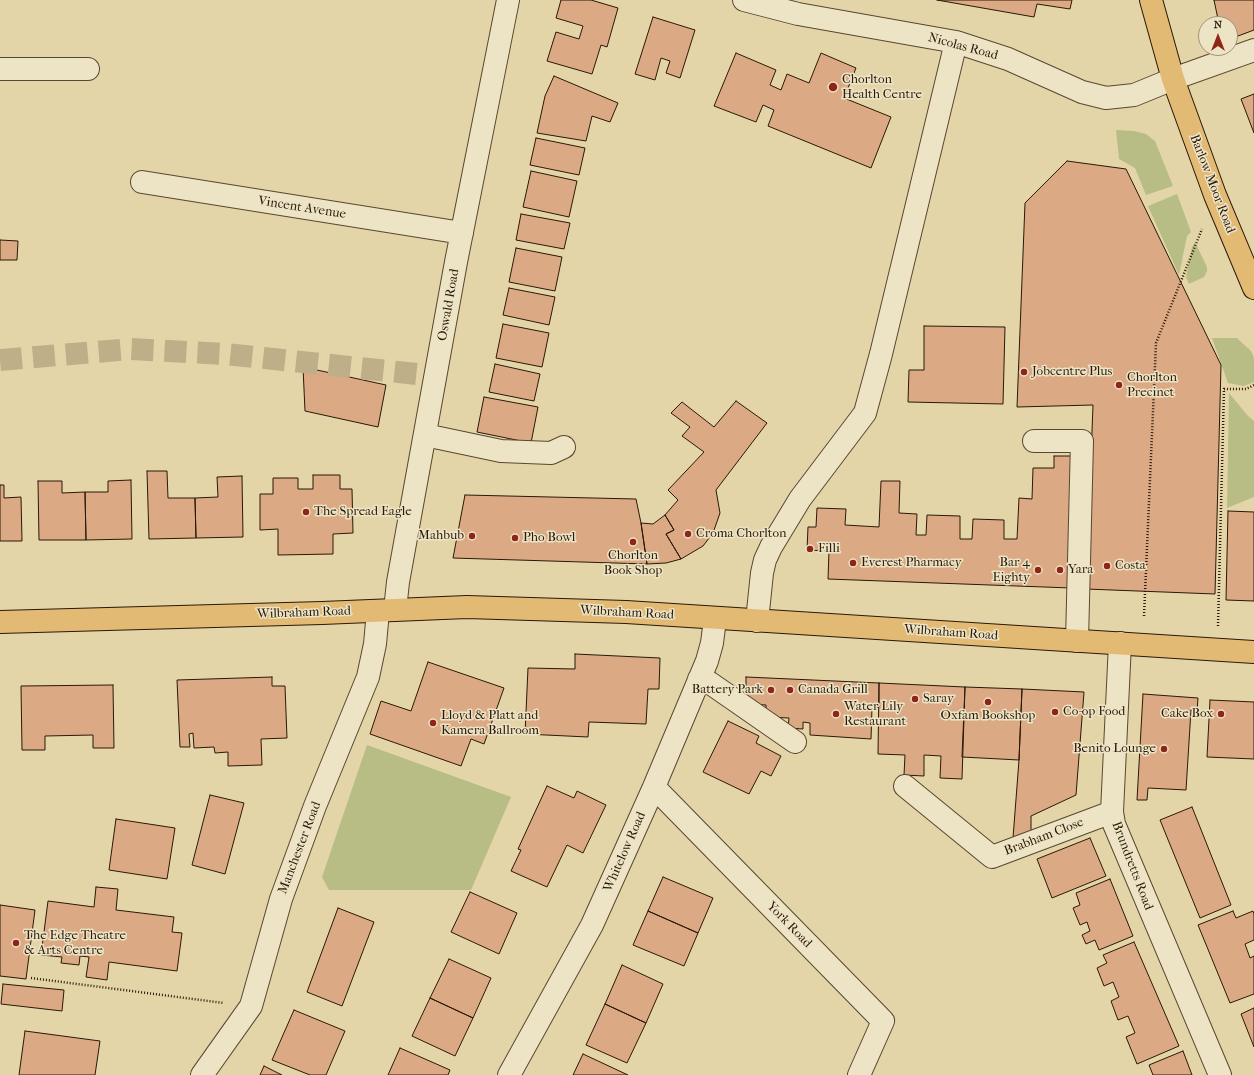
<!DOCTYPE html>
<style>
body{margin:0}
#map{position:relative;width:1254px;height:1075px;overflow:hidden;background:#e4d5a8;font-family:"IM FELL French Canon",serif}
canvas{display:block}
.north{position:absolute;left:1198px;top:16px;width:40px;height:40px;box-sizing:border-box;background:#ede4c6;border:1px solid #9f927a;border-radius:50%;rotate:0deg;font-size:11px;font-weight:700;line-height:16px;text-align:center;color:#2a1808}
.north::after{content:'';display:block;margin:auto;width:14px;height:18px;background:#8f2418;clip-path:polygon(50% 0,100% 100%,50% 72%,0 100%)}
</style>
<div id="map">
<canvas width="1254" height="1075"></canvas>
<div class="north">N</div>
</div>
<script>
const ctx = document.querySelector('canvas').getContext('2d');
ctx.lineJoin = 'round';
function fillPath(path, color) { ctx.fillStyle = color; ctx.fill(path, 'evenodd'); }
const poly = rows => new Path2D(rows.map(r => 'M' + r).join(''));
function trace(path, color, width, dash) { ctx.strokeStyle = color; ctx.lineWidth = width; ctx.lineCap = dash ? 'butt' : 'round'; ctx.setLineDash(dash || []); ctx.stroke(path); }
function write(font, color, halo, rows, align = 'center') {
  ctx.font = font + ' "IM FELL French Canon",serif'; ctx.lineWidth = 3; ctx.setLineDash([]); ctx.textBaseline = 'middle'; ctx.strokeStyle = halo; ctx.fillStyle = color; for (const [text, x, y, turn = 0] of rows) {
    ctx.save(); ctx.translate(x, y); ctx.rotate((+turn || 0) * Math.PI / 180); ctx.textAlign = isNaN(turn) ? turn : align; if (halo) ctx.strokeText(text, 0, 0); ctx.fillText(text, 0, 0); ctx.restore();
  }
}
fillPath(poly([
 [1116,130,1134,131,1146,134,1155,141,1173,186,1146,195,1135,168,1119,159],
 [1177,194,1191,232,1187,236,1179,275,1148,206],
 [1195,242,1207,267,1207,271,1204,277,1189,284,1186,277,1192,247],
 [1212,338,1237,338,1251,351,1254,358,1254,382,1244,386,1228,383],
 [1229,393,1248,416,1254,421,1254,497,1227,508],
 [367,745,511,797,471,890,329,890,322,877]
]), '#b8bc85');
const building = poly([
 [561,0,591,0,618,8,607,47,601,45,592,74,547,61,556,32,579,39,583,26,556,18,561,0],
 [937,0,1072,0,1070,9,1037,4,1034,17,937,0],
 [1214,0,1254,0,1254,30,1230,39,1230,24,1219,24,1214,0],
 [653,17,695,30,680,78,666,73,670,61,661,58,655,80,635,74,653,17],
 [736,53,776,70,770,85,781,90,787,74,809,83,821,53,856,68,844,98,891,117,871,168,768,126,774,110,763,105,756,122,714,106,736,53],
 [554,76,618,103,610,122,592,116,586,141,537,133,545,96,554,76],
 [1254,94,1254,133,1241,99,1254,94],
 [536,138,585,148,579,175,530,165,536,138],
 [1067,161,1126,169,1221,365,1215,594,1086,589,1093,405,1017,407,1025,203,1067,161],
 [531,171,577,181,569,217,523,207,531,171],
 [521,214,570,223,564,249,516,240,521,214],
 [0,240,18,241,17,260,0,260,0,240],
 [516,248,562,257,555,291,509,282,516,248],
 [509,288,555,297,549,325,503,315,509,288],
 [503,324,549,333,542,367,496,358,503,324],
 [924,326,1005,327,1003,404,908,402,909,370,924,370,924,326],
 [495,364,540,374,534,401,489,392,495,364],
 [303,367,386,385,378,427,305,411,303,367],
 [484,397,538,407,531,443,477,432,484,397],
 [736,401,767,423,716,490,720,513,713,533,703,546,681,559,666,534,674,530,665,515,678,500,668,490,704,452,682,436,690,427,671,413,682,402,714,427,736,401],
 [1054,456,1076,456,1071,588,828,579,829,551,807,550,808,527,816,527,817,508,846,509,845,525,879,527,881,481,900,481,899,513,917,514,916,535,926,535,927,515,960,516,960,539,972,539,973,519,1004,520,1004,539,1017,539,1019,498,1032,499,1033,468,1054,468,1054,456],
 [147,471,167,471,168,498,195,498,196,538,149,539,147,471],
 [313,475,340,475,340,489,352,489,353,533,333,534,333,554,278,555,278,529,260,530,260,494,273,494,273,478,298,478,298,489,313,489,313,475],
 [242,476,243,537,196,538,195,498,218,497,217,477,242,476],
 [131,480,132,539,86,540,85,492,108,492,108,481,131,480],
 [38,481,62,481,62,493,85,492,86,540,39,540,38,481],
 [0,485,4,485,4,498,21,497,22,541,0,541,0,485],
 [465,495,636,499,641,523,647,564,453,558,465,495],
 [1228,511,1254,512,1254,601,1226,600,1228,511],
 [665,515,674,530,666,534,681,559,666,563,647,564,641,523,653,524,665,515],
 [575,654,660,658,659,689,648,689,646,724,589,722,588,737,525,734,528,668,575,669,575,654],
 [428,662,504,688,484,744,471,739,461,766,370,734,381,701,411,711,428,662],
 [272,677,272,686,285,686,287,738,261,739,262,765,228,766,228,752,215,753,214,747,194,748,193,733,189,734,190,747,180,747,177,680,272,677],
 [746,677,879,683,879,707,872,707,871,739,810,735,810,723,803,722,803,729,788,728,789,718,766,717,766,705,746,704,746,677],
 [879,683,965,687,962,779,940,778,941,756,924,755,924,776,904,775,905,755,878,754,879,683],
 [113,685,114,748,93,748,93,735,45,736,45,750,22,750,21,686,113,685],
 [965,687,1022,689,1019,760,962,757,965,687],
 [1022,689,1084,692,1076,795,1031,816,1031,833,1013,838,1019,760,1022,689],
 [1143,694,1198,698,1197,711,1191,710,1186,790,1148,788,1147,800,1137,800,1143,694],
 [1210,700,1254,702,1254,759,1207,757,1210,700],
 [728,721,759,736,756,743,781,756,771,776,761,771,749,794,703,772,728,721],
 [547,786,574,798,577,791,606,805,583,853,567,845,547,887,511,871,521,850,518,849,547,786],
 [210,795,244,803,225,874,192,865,210,795],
 [1192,807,1231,905,1200,918,1160,820,1192,807],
 [116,819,175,828,167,879,109,870,116,819],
 [1090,838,1106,876,1052,898,1037,859,1090,838],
 [663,877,713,898,698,933,648,911,663,877],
 [1110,879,1133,936,1099,950,1095,940,1086,944,1082,935,1090,931,1087,922,1080,925,1073,908,1080,905,1076,893,1110,879],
 [96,887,118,889,116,910,174,917,172,932,182,933,177,971,109,962,107,980,86,977,89,957,80,956,79,965,61,963,62,957,41,955,48,901,94,907,96,887],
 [470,892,517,913,499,954,451,932,470,892],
 [0,905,35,910,26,979,0,976,0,905],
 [338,908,374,922,342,1006,307,992,338,908],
 [648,911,698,933,684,966,633,945,648,911],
 [1233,911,1236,918,1253,911,1254,914,1254,940,1245,944,1250,958,1254,956,1254,994,1230,1003,1198,925,1233,911],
 [1134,942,1179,1046,1137,1064,1126,1037,1135,1033,1128,1016,1118,1020,1111,1001,1119,997,1113,982,1104,986,1097,968,1107,963,1103,955,1134,942],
 [449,959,491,978,473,1018,430,998,449,959],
 [622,965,663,984,646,1023,605,1004,622,965],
 [3,984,64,990,62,1011,1,1004,3,984],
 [430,998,473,1018,455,1056,412,1036,430,998],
 [605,1004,646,1023,627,1063,586,1045,605,1004],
 [1254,1008,1254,1047,1241,1014,1254,1008],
 [294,1010,345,1031,326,1075,310,1075,272,1060,294,1010],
 [25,1031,100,1041,95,1075,19,1075,25,1031],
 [400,1048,450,1070,448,1075,388,1075,400,1048],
 [1183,1051,1192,1075,1153,1075,1149,1065,1183,1051],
 [583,1054,628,1075,573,1075,583,1054],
 [264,1066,282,1075,260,1075,264,1066]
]);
fillPath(building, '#dba984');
trace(building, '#2a1808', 1);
trace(poly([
 [0,360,131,349,226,354,436,376]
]), '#bfaf88', 22, [22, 11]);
const minor = poly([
 [744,0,798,14,956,42,1008,59,1082,92,1106,98,1134,95,1173,79,1254,50],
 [0,69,88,69],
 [142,182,462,233],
 [425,435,501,451,551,453,564,447],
 [1034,441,1082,441,1077,641],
 [395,610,398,582,456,262,508,0],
 [757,621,762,573,765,560,771,547,800,499,865,413,881,354,956,42],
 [1120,643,1112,812,1114,824,1220,1075],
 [699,679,710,683,795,742],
 [905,786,992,857,1112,812],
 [654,787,883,1021,859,1075],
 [202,1075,251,1006,281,899,315,806,368,677,375,644,378,611],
 [509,1075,592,925,654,787,707,661,712,643,715,619]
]);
const major = poly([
 [1151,0,1173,79,1215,195,1254,288]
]);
const highway = poly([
 [0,622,322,613,467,607,626,612,1254,652]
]);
trace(minor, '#584730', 24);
trace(major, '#2a1808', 24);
trace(highway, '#2a1808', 24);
trace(poly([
 [1144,616,1156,343,1202,229],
 [1218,626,1224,389,1246,389,1254,385],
 [31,978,224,1003]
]), '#2a1808', 2.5, [1, 2]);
trace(minor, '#ede4c6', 22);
trace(major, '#e2ba74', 22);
trace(highway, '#e2ba74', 22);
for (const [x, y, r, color] of [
 [833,87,5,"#8f2418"],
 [1024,372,4,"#8f2418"],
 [1119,385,4,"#8f2418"],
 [306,512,4,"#8f2418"],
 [688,534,4,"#8f2418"],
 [472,536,4,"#8f2418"],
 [515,538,4,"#8f2418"],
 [633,542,4,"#8f2418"],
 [810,549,4,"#8f2418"],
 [853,563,4,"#8f2418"],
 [1107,566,4,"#8f2418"],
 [1038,570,4,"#8f2418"],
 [1060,570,4,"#8f2418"],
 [771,690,4,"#8f2418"],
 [790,690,4,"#8f2418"],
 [915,699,4,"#8f2418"],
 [988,702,4,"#8f2418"],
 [1055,712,4,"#8f2418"],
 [836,714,4,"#8f2418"],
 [1221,714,4,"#8f2418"],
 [433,723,4,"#8f2418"],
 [1164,749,4,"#8f2418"],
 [16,943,4,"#8f2418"]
]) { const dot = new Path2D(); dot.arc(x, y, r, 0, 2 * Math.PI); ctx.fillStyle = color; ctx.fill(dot); trace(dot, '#ede4c6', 1.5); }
write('13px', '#2a1808', '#ede4c6', [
 ["Nicolas Road",963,47,15],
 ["Barlow Moor Road",1212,184,69],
 ["Vincent Avenue",302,208,9],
 ["Oswald Road",449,305,-80],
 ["Wilbraham Road",304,613,-2],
 ["Wilbraham Road",627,613,3],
 ["Wilbraham Road",951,633,4],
 ["Brabham Close",1044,837,-21],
 ["Manchester Road",300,848,-69],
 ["Whitelow Road",625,852,-66],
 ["Brundretts Road",1132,866,69],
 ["York Road",789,925,46]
]);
write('13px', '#2a1808', '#ede4c6', [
 ["Chorlton",842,80],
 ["Health Centre",842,95],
 ["Jobcentre Plus",1032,372],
 ["Chorlton",1127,378],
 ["Precinct",1127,393],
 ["The Spread Eagle",314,512],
 ["Croma Chorlton",696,534],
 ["Mahbub",464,536,"right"],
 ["Pho Bowl",523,538],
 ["Filli",818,549],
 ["Chorlton",633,556,"center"],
 ["Book Shop",633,571,"center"],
 ["Everest Pharmacy",861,563],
 ["Bar 4",1030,563,"right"],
 ["Eighty",1030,578,"right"],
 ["Costa",1115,566],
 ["Yara",1068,570],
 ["Battery Park",763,690,"right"],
 ["Canada Grill",798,690],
 ["Saray",923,699],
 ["Water Lily",844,707],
 ["Restaurant",844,722],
 ["Co-op Food",1063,712],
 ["Cake Box",1213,714,"right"],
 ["Lloyd & Platt and",441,716],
 ["Kamera Ballroom",441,731],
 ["Oxfam Bookshop",988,716,"center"],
 ["Benito Lounge",1156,749,"right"],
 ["The Edge Theatre",24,936],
 ["& Arts Centre",24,951]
], 'left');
</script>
